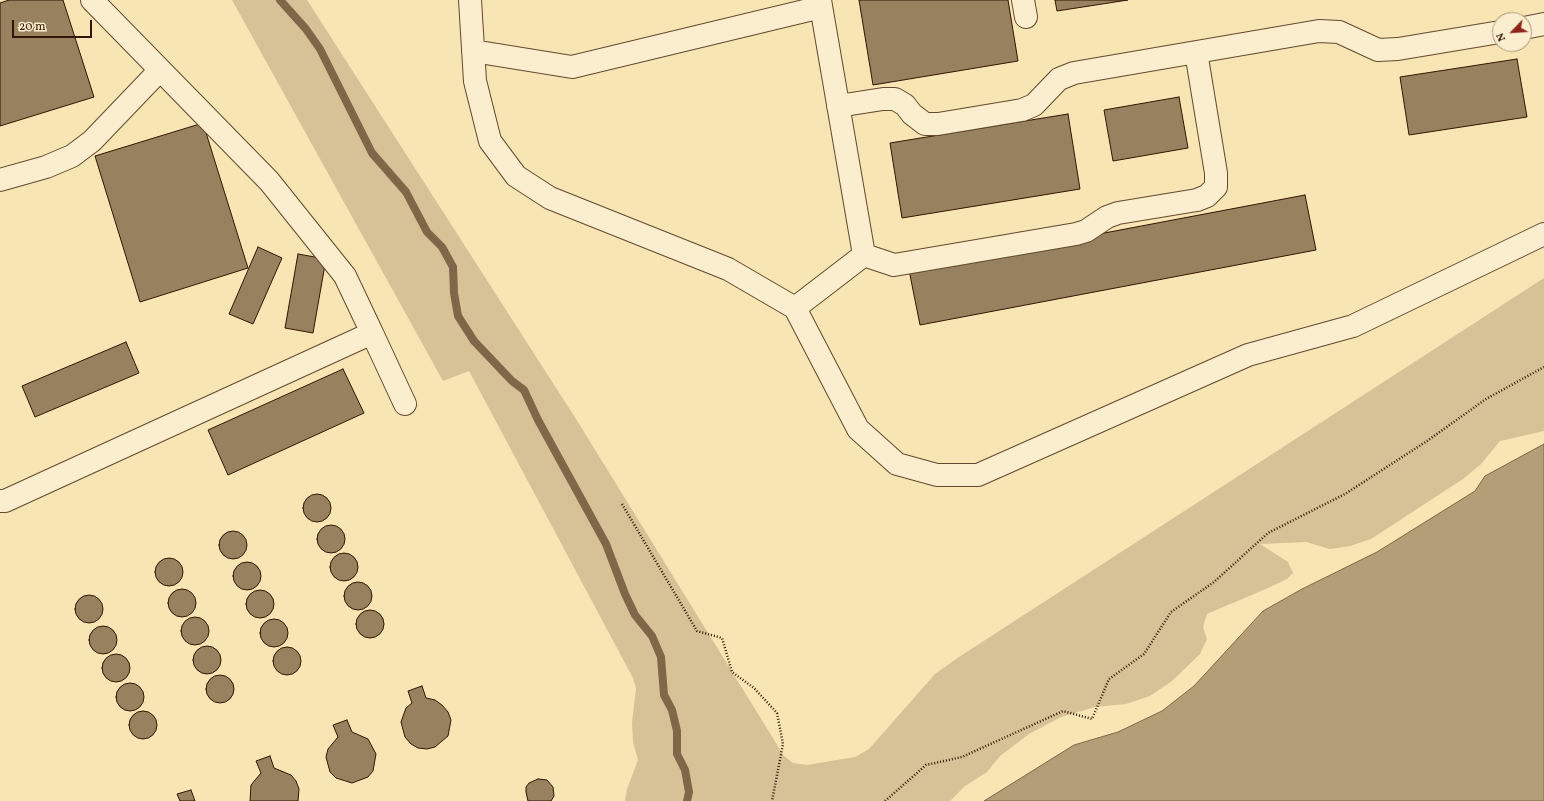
<!DOCTYPE html>
<style>
body{margin:0}
#map{position:relative;width:1544px;height:801px;overflow:hidden;background:#f7e5b4;font-family:Vollkorn,serif}
canvas{display:block}
.north{position:absolute;left:1492px;top:12px;width:40px;height:40px;box-sizing:border-box;background:#faeece;border:1px solid #aa977d;border-radius:50%;rotate:245deg;font-size:11px;font-weight:700;line-height:16px;text-align:center;color:#321503}
.north::after{content:'';display:block;margin:auto;width:14px;height:18px;background:#8f2418;clip-path:polygon(50% 0,100% 100%,50% 72%,0 100%)}
.scale{position:absolute;left:12px;top:20px;width:80px;height:18px;box-sizing:border-box;border:2px solid #321503;border-top:0;padding-left:5px;font-size:12px;line-height:14px;white-space:nowrap;color:#321503;-webkit-text-stroke:3px #faeece;paint-order:stroke}
</style>
<div id="map">
<canvas width="1544" height="801"></canvas>
<div class="north">N</div>
<div class="scale">20 m</div>
</div>
<script>
const ctx = document.querySelector('canvas').getContext('2d');
ctx.lineJoin = 'round';
function fillPath(path, color) { ctx.fillStyle = color; ctx.fill(path, 'evenodd'); }
const poly = rows => new Path2D(rows.map(r => 'M' + r).join(''));
function trace(path, color, width, dash) { ctx.strokeStyle = color; ctx.lineWidth = width; ctx.lineCap = dash ? 'butt' : 'round'; ctx.setLineDash(dash || []); ctx.stroke(path); }
fillPath(poly([
 [232,0,307,0,576,419,784,756,793,763,807,765,855,757,869,749,935,674,959,657,1544,278,1544,431,1500,441,1481,464,1463,479,1371,539,1350,546,1330,549,1306,542,1260,544,1288,562,1293,573,1287,579,1268,588,1207,614,1203,627,1207,639,1200,654,1172,681,1150,696,1126,704,1095,707,1061,717,1029,734,1000,756,987,772,965,786,950,801,625,801,627,789,638,760,633,742,632,723,636,688,633,678,469,371,443,381]
]), '#d6c296');
const water = poly([
 [1544,444,1544,801,984,801,1074,745,1118,732,1162,711,1194,686,1263,611,1302,589,1377,552,1475,491,1485,476,1544,444]
]);
fillPath(water, '#b49e78');
trace(water, '#806749', 1);
trace(poly([
 [280,0,306,29,320,49,372,153,406,192,427,232,442,247,453,267,454,293,458,316,474,341,512,381,524,390,538,420,606,544,625,594,635,615,652,636,661,657,664,695,672,710,677,731,677,754,685,770,689,792,687,801]
]), '#806749', 8);
const building = poly([
 [9,0,63,0,94,97,0,126,0,3,9,0],
 [859,0,1008,0,1018,61,873,85,859,0],
 [1055,0,1128,0,1057,11,1055,0],
 [1517,59,1527,117,1409,135,1400,77,1517,59],
 [1179,97,1188,148,1113,161,1104,110,1179,97],
 [1068,114,1080,189,902,218,890,143,1068,114],
 [203,123,248,268,140,302,95,156,203,123],
 [1305,195,1316,250,920,325,909,270,1305,195],
 [258,247,282,258,253,324,229,314,258,247],
 [298,254,326,259,313,333,285,328,298,254],
 [126,342,139,373,35,417,22,386,126,342],
 [343,369,364,413,228,475,208,430,343,369],
 '303 508a14 14 0 1 1 28 0a14 14 0 1 1-28 0Z',
 '317 539a14 14 0 1 1 28 0a14 14 0 1 1-28 0Z',
 '219 545a14 14 0 1 1 28 0a14 14 0 1 1-28 0Z',
 '330 567a14 14 0 1 1 28 0a14 14 0 1 1-28 0Z',
 '155 572a14 14 0 1 1 28 0a14 14 0 1 1-28 0Z',
 '233 576a14 14 0 1 1 28 0a14 14 0 1 1-28 0Z',
 '344 596a14 14 0 1 1 28 0a14 14 0 1 1-28 0Z',
 '168 603a14 14 0 1 1 28 0a14 14 0 1 1-28 0Z',
 '246 604a14 14 0 1 1 28 0a14 14 0 1 1-28 0Z',
 '75 609a14 14 0 1 1 28 0a14 14 0 1 1-28 0Z',
 '356 624a14 14 0 1 1 28 0a14 14 0 1 1-28 0Z',
 '181 631a14 14 0 1 1 28 0a14 14 0 1 1-28 0Z',
 '260 633a14 14 0 1 1 28 0a14 14 0 1 1-28 0Z',
 '89 640a14 14 0 1 1 28 0a14 14 0 1 1-28 0Z',
 '193 660a14 14 0 1 1 28 0a14 14 0 1 1-28 0Z',
 '273 661a14 14 0 1 1 28 0a14 14 0 1 1-28 0Z',
 '102 668a14 14 0 1 1 28 0a14 14 0 1 1-28 0Z',
 '206 689a14 14 0 1 1 28 0a14 14 0 1 1-28 0Z',
 '116 697a14 14 0 1 1 28 0a14 14 0 1 1-28 0Z',
 [422,686,426,698,435,700,442,705,448,712,451,720,448,736,435,747,427,749,418,748,411,744,405,737,401,722,406,708,412,703,408,691,422,686],
 '129 725a14 14 0 1 1 28 0a14 14 0 1 1-28 0Z',
 [347,720,352,732,368,739,376,754,373,771,368,777,352,783,336,778,330,772,326,757,328,749,338,737,333,725,347,720],
 [270,756,274,768,291,775,296,781,299,789,298,801,250,801,251,785,261,773,256,761,270,756],
 [538,779,547,780,553,787,554,796,551,801,528,801,526,792,526,787,529,783,538,779],
 [191,790,195,801,180,801,177,794,191,790]
]);
fillPath(building, '#98815f');
trace(building, '#321503', 1);
const minor = poly([
 [470,0,475,81,490,141,516,176,550,198,728,269,795,308,858,429,897,464,937,475,978,475,1248,355,1353,326,1544,234],
 [1023,0,1026,17],
 [1524,28,1544,24],
 [473,51,572,67,821,7],
 [838,106,883,99,895,99,905,105,912,114,925,124,938,124,1022,110,1034,105,1059,79,1074,73,1319,31,1339,32,1378,50,1398,49,1500,32],
 [0,180,46,167,72,156,92,141,160,70],
 [864,255,894,265,1076,234,1086,231,1107,217,1118,213,1197,200,1207,196,1216,187,1216,173,1196,52],
 [795,308,864,255,820,0],
 [372,333,405,404],
 [0,501,5,501,372,333,345,276,269,181,92,0]
]);
trace(minor, '#63492f', 24);
trace(poly([
 [622,504,697,631,722,638,732,672,754,688,777,713,783,744,772,801],
 [885,801,926,765,962,757,1063,711,1092,719,1109,679,1144,654,1171,612,1214,582,1268,533,1345,494,1427,441,1486,399,1544,367]
]), '#321503', 2.5, [1, 2]);
trace(minor, '#faeece', 22);
</script>
